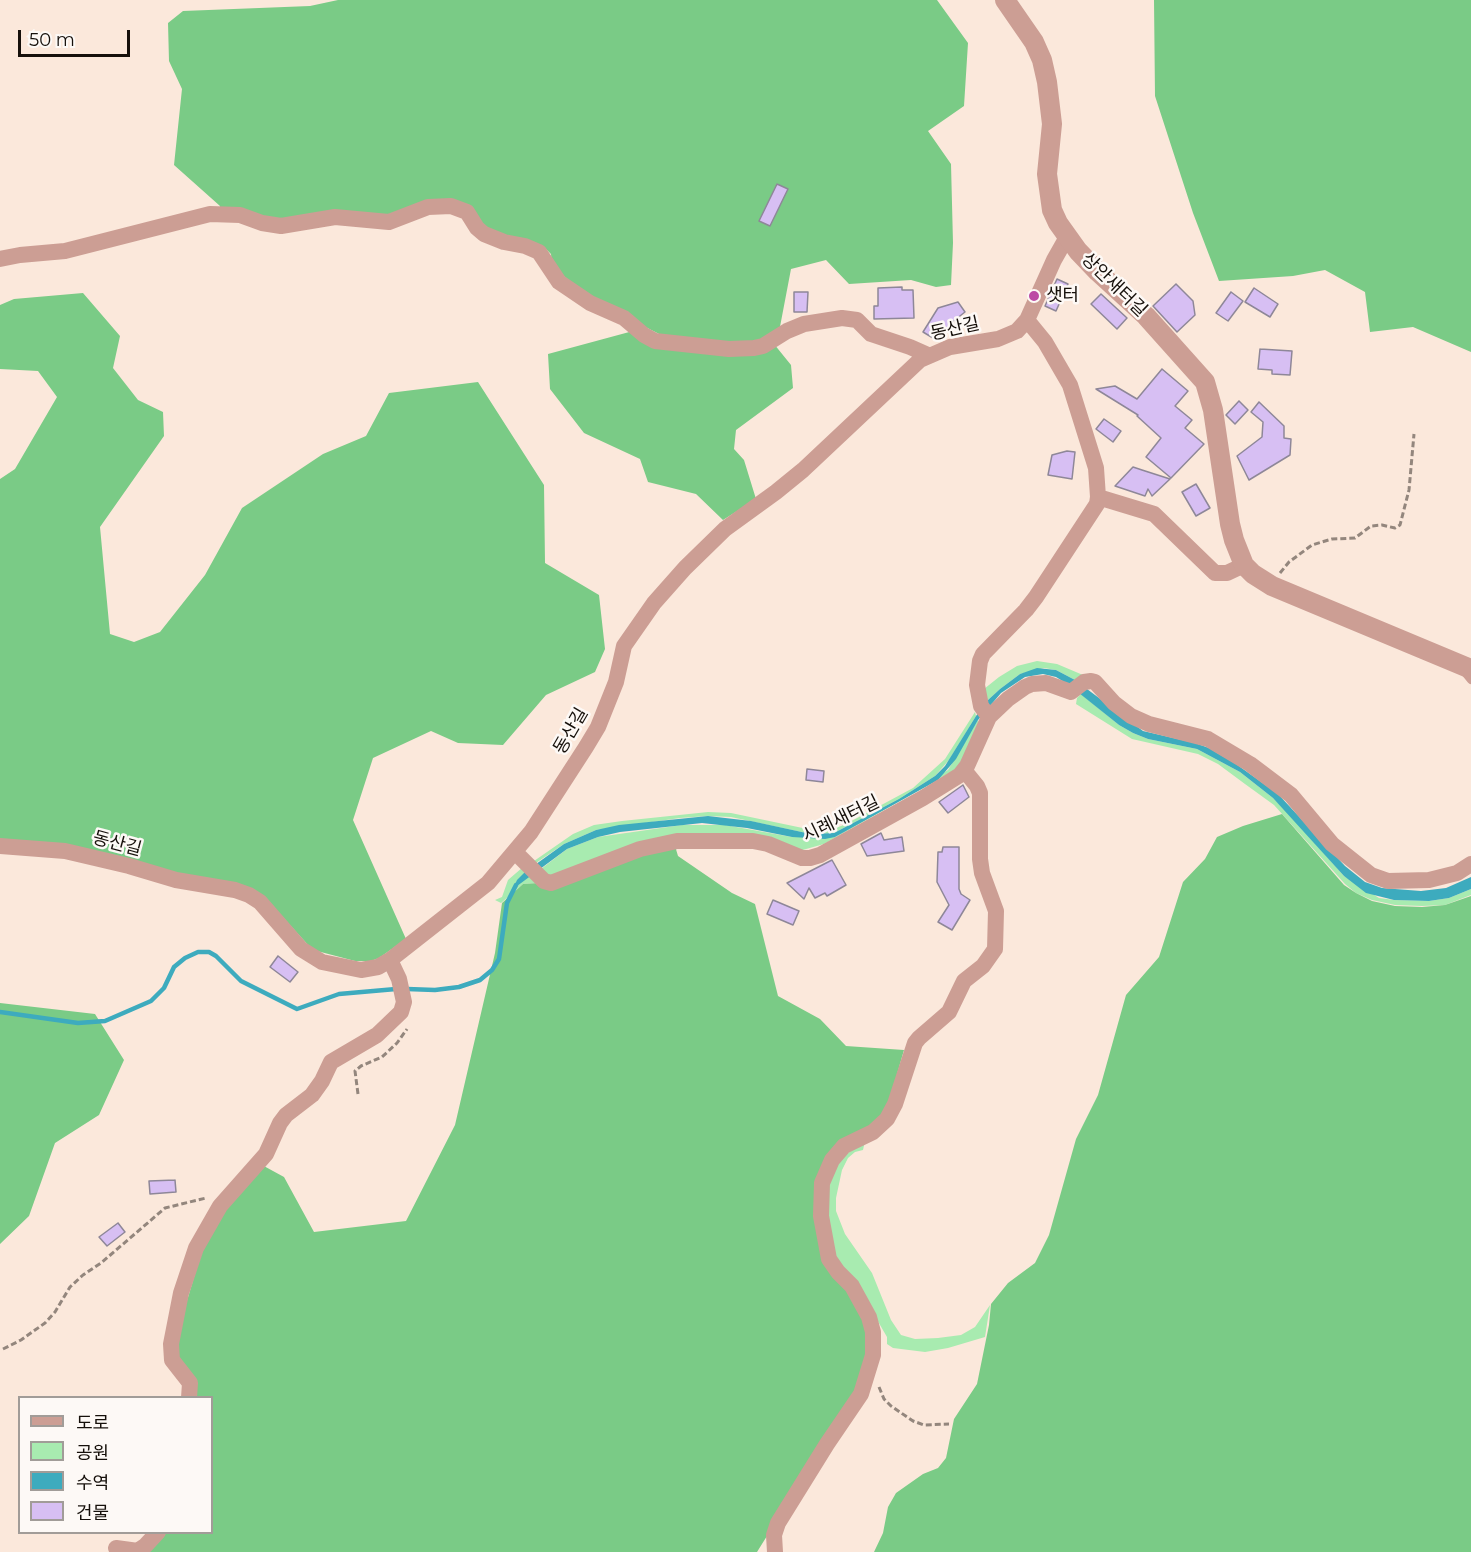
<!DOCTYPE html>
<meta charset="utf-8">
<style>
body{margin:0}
#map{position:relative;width:1471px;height:1552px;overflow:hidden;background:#fbe8db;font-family:Montserrat,"Noto Sans KR",sans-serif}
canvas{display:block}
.legend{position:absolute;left:18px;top:1396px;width:195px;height:138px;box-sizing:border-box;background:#fdf9f6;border:2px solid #a19c98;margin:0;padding:8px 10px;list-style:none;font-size:18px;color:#16100b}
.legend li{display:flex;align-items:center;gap:12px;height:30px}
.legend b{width:30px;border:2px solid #a19c98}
.scale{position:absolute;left:18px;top:30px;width:112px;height:27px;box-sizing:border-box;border:3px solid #16100b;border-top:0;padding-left:8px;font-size:18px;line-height:21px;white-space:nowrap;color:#16100b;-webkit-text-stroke:4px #fdf9f6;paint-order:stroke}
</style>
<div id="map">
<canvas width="1471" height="1552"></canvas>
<ul class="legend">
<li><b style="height:8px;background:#cc9e94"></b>도로</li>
<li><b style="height:16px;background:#a8ebb0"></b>공원</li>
<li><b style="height:16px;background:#3dabbe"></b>수역</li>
<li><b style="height:16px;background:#d7bff3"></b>건물</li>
</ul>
<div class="scale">50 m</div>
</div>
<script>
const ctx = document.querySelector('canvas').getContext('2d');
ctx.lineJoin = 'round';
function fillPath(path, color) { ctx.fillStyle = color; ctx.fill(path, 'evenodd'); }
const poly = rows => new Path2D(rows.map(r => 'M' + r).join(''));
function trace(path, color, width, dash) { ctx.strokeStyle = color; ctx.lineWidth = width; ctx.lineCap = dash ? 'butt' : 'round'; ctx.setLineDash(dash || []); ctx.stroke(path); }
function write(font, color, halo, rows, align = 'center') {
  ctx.font = font + ' Montserrat,"Noto Sans KR",sans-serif'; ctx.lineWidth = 5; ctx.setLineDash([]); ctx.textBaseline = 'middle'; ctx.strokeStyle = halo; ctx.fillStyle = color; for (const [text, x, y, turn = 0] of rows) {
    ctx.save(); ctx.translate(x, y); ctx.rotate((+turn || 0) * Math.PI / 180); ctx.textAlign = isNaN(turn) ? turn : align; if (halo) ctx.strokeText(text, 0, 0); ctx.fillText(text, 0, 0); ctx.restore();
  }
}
fillPath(poly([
 [1037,661,1057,664,1083,675,1075,680,1056,670,1044,668,1020,674,1000,689,988,700,986,698,984,689,999,677,1017,666],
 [1081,694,1119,725,1133,733,1148,739,1197,749,1240,772,1273,798,1290,815,1344,876,1379,898,1394,900,1429,901,1449,898,1471,889,1471,895,1445,905,1422,906,1395,905,1372,900,1356,893,1345,884,1274,805,1245,784,1218,764,1198,754,1132,739,1076,704,1077,698],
 [975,712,976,716,949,760,935,776,899,799,834,833,811,834,731,817,708,816,680,818,596,830,564,844,536,863,534,861,573,834,594,825,622,821,708,812,731,813,817,831,831,830,846,824,913,788,945,759],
 [978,720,979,723,958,768,824,844,799,851,734,836,551,878,541,869,567,849,598,837,682,825,725,825,792,837,835,837,948,770],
 [523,867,539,883,523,884,501,903,495,900,502,897,508,880],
 [865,1141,863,1150,855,1152,848,1158,842,1170,836,1198,836,1211,845,1234,872,1273,891,1320,901,1335,915,1339,938,1338,961,1335,975,1327,990,1305,985,1337,948,1348,925,1352,893,1348,887,1344,887,1337,876,1318,832,1255,824,1208,835,1162]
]), '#a8ebb0');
fillPath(poly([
 [338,0,937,0,968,43,964,106,928,131,951,164,953,243,951,285,936,287,911,280,849,284,826,260,791,269,779,332,764,342,673,341,592,300,552,266,551,254,546,249,493,236,471,210,396,217,296,221,220,211,220,206,174,165,182,89,169,61,168,23,183,11,310,6],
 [1154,0,1471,0,1471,352,1413,327,1370,332,1365,292,1325,270,1293,276,1219,281,1193,213,1155,96],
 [83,293,120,336,113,368,138,400,163,412,164,436,100,527,110,634,134,642,160,632,205,575,242,508,323,454,366,436,389,393,478,382,544,485,545,563,599,595,605,649,595,672,546,695,503,745,458,743,431,731,373,758,353,820,406,939,379,958,371,961,355,961,317,951,309,946,270,903,0,840,0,479,15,469,57,397,38,371,0,369,0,305,14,299],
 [633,331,638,337,774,344,791,365,793,388,736,430,734,449,744,460,756,499,723,520,696,494,648,482,640,459,584,433,550,389,548,354],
 [1282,814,1344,885,1356,893,1372,901,1395,906,1422,907,1445,905,1471,896,1471,1552,874,1552,883,1533,888,1507,896,1493,923,1474,938,1468,946,1458,954,1419,977,1384,989,1325,991,1304,1008,1283,1035,1263,1049,1235,1076,1139,1098,1095,1126,995,1159,957,1183,882,1205,859,1217,837,1243,826],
 [675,846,678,856,732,893,755,904,778,996,820,1019,846,1046,904,1050,889,1102,877,1122,841,1143,818,1216,868,1333,863,1382,757,1552,141,1552,161,1533,212,1532,212,1398,192,1397,177,1363,174,1344,207,1234,262,1165,284,1177,314,1232,406,1221,455,1125,495,953,502,903,523,884,539,883],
 [0,1003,95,1014,124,1060,99,1115,55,1143,29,1216,0,1244]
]), '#7acb86');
fillPath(poly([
 [1037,668,1056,670,1075,680,1143,731,1195,743,1209,748,1236,764,1278,794,1345,866,1365,882,1382,888,1421,891,1446,888,1471,877,1471,889,1449,898,1429,901,1394,900,1366,893,1344,876,1273,798,1240,772,1197,749,1148,739,1133,733,1119,725,1069,685,1056,677,1043,674,1025,677,1001,693,978,720,956,759,938,780,835,837,825,839,792,837,747,828,702,823,620,832,598,837,567,849,513,889,517,880,525,872,564,844,596,830,619,825,708,816,751,821,811,834,834,833,899,799,935,776,945,766,976,716,988,700,1000,689,1020,674]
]), '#3dabbe');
trace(poly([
 [407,989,435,990,459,987,480,980,492,970,499,959,507,903,516,885],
 [0,1012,78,1023,105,1021,151,1001,164,988,174,967,185,958,198,952,209,952,216,956,241,981,297,1009,339,994,396,989]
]), '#3dabbe', 4.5);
const building = poly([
 [777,184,788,189,770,226,759,221,777,184],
 [1057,279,1068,284,1056,311,1045,306,1057,279],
 [1176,284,1193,301,1195,315,1177,332,1153,306,1176,284],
 [902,287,902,290,913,290,914,318,874,319,874,306,878,306,878,288,902,287],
 [1254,288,1278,304,1270,317,1245,302,1254,288],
 [794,292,808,292,807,312,794,312,794,292],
 [1231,292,1243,301,1228,321,1216,313,1231,292],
 [1101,294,1127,318,1117,329,1091,304,1101,294],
 [958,302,965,312,951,323,940,340,938,341,923,332,938,308,958,302],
 [1260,349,1292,351,1290,375,1272,374,1272,370,1258,369,1260,349],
 [1162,369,1188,391,1175,406,1192,420,1185,428,1204,444,1171,478,1146,457,1161,438,1137,416,1138,415,1096,389,1115,386,1137,399,1162,369],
 [1239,401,1248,410,1235,424,1226,415,1239,401],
 [1259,402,1284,426,1284,438,1291,439,1290,455,1249,480,1237,456,1262,437,1263,422,1251,412,1259,402],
 [1104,419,1121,431,1113,442,1096,429,1104,419],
 [1067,451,1075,452,1072,479,1048,475,1052,455,1067,451],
 [1133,467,1142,470,1170,479,1152,496,1148,489,1145,496,1115,486,1133,467],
 [1196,484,1210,508,1196,516,1182,492,1196,484],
 [807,769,824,771,823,782,806,780,807,769],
 [963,785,969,797,948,813,939,802,963,785],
 [881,833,884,840,902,837,904,851,867,856,861,844,881,833],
 [943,847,959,847,959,889,961,894,970,900,952,930,938,922,949,905,937,882,938,852,942,852,943,847],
 [832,860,846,885,827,896,825,893,815,898,809,888,804,899,787,883,832,860],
 [773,900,799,911,793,925,767,914,773,900],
 [278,956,298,972,290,982,270,967,278,956],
 [175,1180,176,1192,150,1194,149,1181,175,1180],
 [118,1223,125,1232,107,1246,99,1237,118,1223]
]);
fillPath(building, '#d7bff3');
trace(building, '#8e8798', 1.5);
trace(poly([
 [1280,573,1289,562,1312,545,1332,539,1355,538,1371,526,1382,525,1395,528,1400,525,1409,490,1414,434],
 [358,1094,355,1071,361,1066,382,1057,397,1043,407,1029],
 [3,1349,21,1340,45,1323,55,1312,70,1287,83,1275,101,1263,165,1208,206,1198],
 [879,1387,884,1399,891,1406,913,1421,924,1425,949,1424]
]), '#93867d', 3, [6, 3]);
trace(poly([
 [1462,669,1471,680]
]), '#cc9e94', 8);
trace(poly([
 [0,259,20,255,65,251,210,214,240,215,262,223,281,226,335,217,389,222,428,207,451,206,467,212,477,228,484,234,504,242,525,246,539,252,559,282,590,303,624,318,644,335,655,341,729,349,754,348,763,346,787,331,804,324,842,318,857,320,871,334,910,347,928,355],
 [1098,497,1154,514,1215,573,1227,573,1244,565],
 [989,717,981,706,977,685,980,661,983,654,1026,610,1036,597,1097,504,1098,497,1096,468,1070,385,1045,342,1027,320],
 [0,846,65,851,129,866,176,880,235,890,249,895,260,902,301,949,322,962,361,970,378,967,390,960,488,883,531,832,586,747,598,727,616,682,624,646,654,603,685,568,725,529,776,492,803,470,920,360,950,347,998,339,1017,331,1027,320,1054,260,1067,237],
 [515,852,544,881,551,883,640,849,677,841,753,841,768,844,802,858,810,858,820,855,923,798,960,775,967,766,989,717,1008,699,1025,687,1032,684,1046,683,1071,692,1084,682,1091,681,1095,682,1114,703,1131,716,1149,724,1208,739,1250,764,1291,795,1332,844,1371,875,1388,881,1429,880,1457,873,1471,864],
 [189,1398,190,1383,172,1360,171,1344,181,1293,196,1248,220,1206,266,1154,280,1123,286,1115,312,1095,322,1081,331,1062,377,1035,401,1012,404,1002,399,979,390,960],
 [116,1548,138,1551],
 [136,1552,145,1546,158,1532],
 [775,1552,774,1535,778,1523,827,1444,861,1394,873,1355,873,1332,869,1317,852,1286,838,1272,829,1259,821,1216,822,1183,832,1160,844,1146,873,1132,887,1119,895,1104,915,1043,919,1038,949,1012,964,981,983,966,995,949,996,911,982,873,980,859,980,793,977,786,964,770]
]), '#cc9e94', 16);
trace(poly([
 [1005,0,1034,42,1042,60,1047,82,1052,124,1047,174,1052,210,1058,223,1078,251,1098,272,1146,316,1205,382,1213,410,1230,524,1234,540,1244,565,1253,574,1272,586,1471,669]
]), '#cc9e94', 20);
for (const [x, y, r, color] of [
 [1034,296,6,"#bc4aa5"]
]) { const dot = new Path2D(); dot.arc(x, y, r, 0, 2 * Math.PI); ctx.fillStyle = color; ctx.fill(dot); trace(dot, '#fdf9f6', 2); }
write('18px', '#16100b', '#fdf9f6', [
 ["상안새터길",1114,285,44],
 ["동산길",955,329,-13],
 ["동산길",571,731,-60],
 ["시례새터길",841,819,-26],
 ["동산길",117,844,15]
]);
write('18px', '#16100b', '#fdf9f6', [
 ["샛터",1046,296]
], 'left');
</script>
